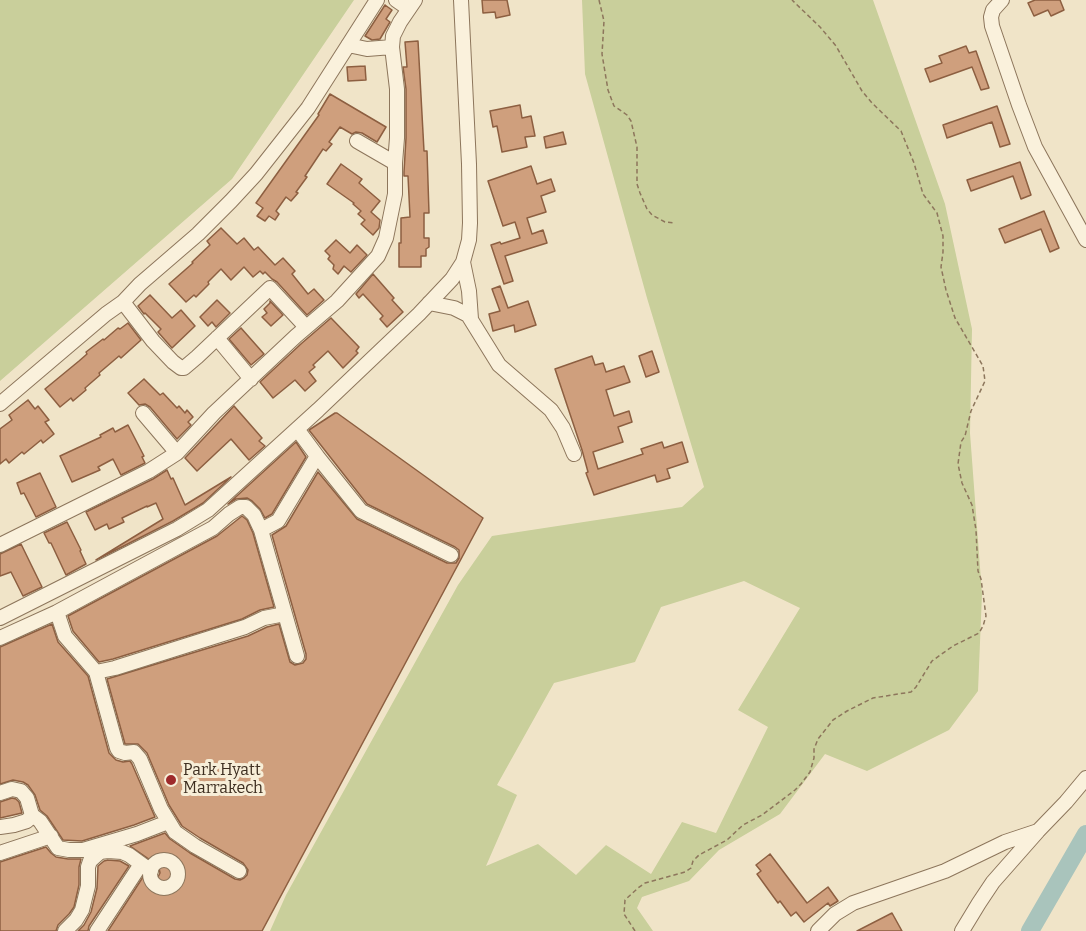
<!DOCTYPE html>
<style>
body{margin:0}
canvas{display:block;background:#f0e4c8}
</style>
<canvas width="1086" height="931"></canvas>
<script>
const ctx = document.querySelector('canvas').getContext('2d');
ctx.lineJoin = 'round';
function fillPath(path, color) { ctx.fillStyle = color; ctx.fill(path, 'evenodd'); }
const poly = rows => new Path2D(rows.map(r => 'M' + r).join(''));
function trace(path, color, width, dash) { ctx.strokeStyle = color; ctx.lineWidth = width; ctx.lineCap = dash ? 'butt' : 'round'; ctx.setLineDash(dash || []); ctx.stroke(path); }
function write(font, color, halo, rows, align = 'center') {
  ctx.font = font + ' Bitter,serif'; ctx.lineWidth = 6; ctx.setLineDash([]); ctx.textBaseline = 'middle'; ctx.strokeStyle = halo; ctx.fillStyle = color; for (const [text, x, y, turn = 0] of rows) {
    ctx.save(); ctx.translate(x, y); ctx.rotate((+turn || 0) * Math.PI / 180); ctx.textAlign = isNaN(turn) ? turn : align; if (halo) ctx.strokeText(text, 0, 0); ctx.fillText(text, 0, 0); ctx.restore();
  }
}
fillPath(poly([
 [0,0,354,0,232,179,0,381],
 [582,0,873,0,945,204,972,329,970,433,982,594,978,691,949,730,867,771,825,754,780,814,719,850,689,881,642,897,637,908,653,931,270,931,286,895,458,585,492,536,682,507,704,487,647,298,585,74],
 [744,581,800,608,738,710,768,727,716,833,682,822,651,874,606,845,576,875,538,844,486,866,517,795,497,785,554,683,635,662,661,607]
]), '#c9cf9b');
trace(poly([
 [1030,931,1086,834]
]), '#a9c4bc', 18);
const building = poly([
 [482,0,507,0,510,15,496,18,495,12,483,13,482,0],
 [1035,0,1060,0,1064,10,1051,16,1048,10,1034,16,1028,3,1035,0],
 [385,5,392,10,386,19,390,22,380,39,372,40,365,36,385,5],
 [418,41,424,151,427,151,429,213,424,213,424,238,429,238,429,247,426,249,426,256,421,256,421,267,399,267,399,243,401,243,401,218,410,217,408,176,404,176,404,172,406,138,406,89,403,67,407,67,405,42,418,41],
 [966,46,969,53,976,51,989,88,981,90,972,67,930,82,925,69,942,63,939,56,966,46],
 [365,66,366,80,348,81,347,67,365,66],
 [330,94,386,127,377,142,362,133,356,132,352,134,340,127,329,142,332,144,326,151,323,149,305,176,307,177,296,192,298,193,291,201,286,197,276,211,279,214,275,220,269,216,265,221,257,216,263,208,256,203,319,115,318,114,330,94],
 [520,105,522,118,531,116,535,136,525,137,527,147,502,152,497,126,493,127,490,111,520,105],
 [997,106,1010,144,1000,147,992,122,947,138,943,125,997,106],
 [563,132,566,144,546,148,544,137,563,132],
 [1020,162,1031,195,1021,199,1013,176,971,191,967,180,1020,162],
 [341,164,362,179,359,183,380,201,371,212,380,220,379,228,373,235,361,224,365,220,358,214,361,211,353,204,354,203,327,184,341,164],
 [531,166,537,184,551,179,555,191,541,196,546,212,527,218,532,234,543,230,547,243,505,256,513,281,504,284,491,245,500,242,501,244,520,238,515,222,503,226,488,181,531,166],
 [1044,211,1059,248,1050,252,1041,229,1005,243,999,229,1044,211],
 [221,228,237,244,244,238,254,250,258,247,275,265,283,258,295,271,292,274,308,294,314,289,324,300,307,315,277,282,272,279,265,272,263,274,260,271,253,277,244,267,231,280,221,269,208,282,209,284,196,297,194,295,186,302,169,284,193,263,192,262,210,245,207,241,221,228],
 [336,240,350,253,357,245,367,255,351,272,344,266,338,274,333,269,334,265,328,259,330,256,325,251,336,240],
 [373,274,394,298,392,300,403,312,387,327,380,319,383,316,363,294,359,298,356,294,373,274],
 [500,286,508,308,528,301,536,325,515,332,514,325,493,331,489,314,500,311,492,289,500,286],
 [150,295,172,318,181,310,195,326,172,348,158,332,161,329,145,313,144,314,138,306,150,295],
 [217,300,230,313,216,327,212,322,208,326,200,317,217,300],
 [270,301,283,315,271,326,262,317,267,313,264,309,270,303,270,301],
 [331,318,359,347,356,351,358,353,343,368,328,351,313,365,315,367,309,372,316,381,305,391,295,380,273,398,260,382,302,343,331,318],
 [128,323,141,340,121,358,119,356,99,373,100,375,85,388,86,390,73,401,71,398,60,407,45,389,79,361,87,354,86,352,103,339,104,340,118,328,120,329,128,323],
 [241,328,264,354,251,365,229,339,241,328],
 [652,351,659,372,646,377,639,356,652,351],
 [592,356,595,365,603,363,606,372,624,366,630,382,606,390,614,416,629,411,632,422,618,427,623,442,593,452,598,469,643,454,641,449,662,442,664,448,682,442,688,462,667,469,670,478,657,482,655,475,594,495,586,473,588,472,582,450,555,369,592,356],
 [144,379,160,395,163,393,177,408,179,406,185,413,187,410,193,417,188,422,191,425,177,439,150,407,145,404,139,405,128,393,144,379],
 [28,400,35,409,38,406,49,420,45,422,54,434,43,443,41,440,24,454,22,452,9,463,6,459,0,464,0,429,12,420,9,415,28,400],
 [234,406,262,438,259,441,265,446,249,460,231,439,197,471,185,458,234,406],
 [335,413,337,413,483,518,262,931,108,931,143,877,149,880,154,879,158,877,160,873,159,868,156,864,130,846,165,833,170,839,190,853,235,879,240,880,244,878,247,875,248,870,243,863,200,838,182,826,169,805,147,753,138,744,125,744,107,679,248,636,267,627,279,624,290,662,295,665,303,663,306,659,306,654,272,535,286,526,318,472,357,519,447,563,456,563,459,558,459,550,455,547,367,504,309,430,335,413],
 [128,425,144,456,142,457,145,463,121,475,113,459,98,467,100,470,72,482,60,456,101,437,100,435,113,428,115,432,128,425],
 [296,442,306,457,272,514,265,518,260,509,252,501,247,498,236,499,228,504,296,442],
 [167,470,171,479,173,478,185,505,231,477,203,503,173,521,96,560,163,519,156,503,147,507,147,506,122,518,124,522,109,529,107,524,95,530,86,512,153,479,167,470],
 [40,473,56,507,36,517,24,493,21,494,17,483,40,473],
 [242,516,247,520,253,533,274,607,260,610,242,619,113,659,99,662,73,631,68,616,217,536,242,516],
 [67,522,81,550,80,551,86,564,66,575,51,543,49,543,44,533,67,522],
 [21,544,42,587,23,596,11,572,0,576,0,554,21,544],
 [52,624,58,642,88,676,109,753,116,760,123,762,130,761,132,764,155,817,134,825,82,841,63,840,47,816,40,810,35,795,28,785,23,782,13,780,0,784,0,647,52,624],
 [12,798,16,799,19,802,22,813,0,818,0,802,12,798],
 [46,847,51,853,56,857,68,859,81,859,79,867,79,885,74,907,69,914,58,925,56,931,0,931,0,862,46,847],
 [770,854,807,903,828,887,838,901,830,906,828,903,804,922,796,912,791,916,780,901,778,903,757,874,761,871,756,865,770,854],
 [108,860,120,861,129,866,89,926,88,931,78,931,84,925,91,912,97,888,98,866,104,861,108,860],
 [892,913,902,931,857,931,892,913]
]);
fillPath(building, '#cf9f7d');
trace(building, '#8d5f41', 1.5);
const minor = poly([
 [396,0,409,9],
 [1002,0,993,10,991,17,992,26,1019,105,1035,147,1086,240],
 [392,47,393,36,400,22,415,0],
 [357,141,395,163],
 [463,262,469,291,471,319],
 [123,302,153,341,173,362,181,368,184,368,197,357,270,288,306,327],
 [429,303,454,308,468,315,499,365,551,410,563,428,574,454],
 [217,338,251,379],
 [0,404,106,314,123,302,140,284,198,234,231,201,256,174,308,108,377,0],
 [143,413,177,453],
 [317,456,361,511,451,555],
 [0,545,149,471,177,453,214,413,296,336,337,301,378,256,386,238,395,194,395,163,397,138,397,89,392,47,367,49,348,45],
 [57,612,65,636,96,672,117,748,119,751,125,753,134,752,140,759,161,809,175,832,195,846,239,871],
 [0,618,177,529,208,510,318,410,419,314,452,279,463,262,469,240,470,223,469,164,461,0],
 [0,638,57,612,213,528,229,514,240,507,246,507,254,515,261,530],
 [297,656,261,530,278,521,317,456,297,429],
 [96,672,115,668,245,627,264,618,285,614],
 [0,793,12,789,21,791,27,798,32,815,40,821,58,848,69,850,83,850,137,834,168,822],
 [0,827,14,825,27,821,32,815],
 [0,853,51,836],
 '150 874a14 14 0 1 1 28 0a14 14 0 1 1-28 0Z',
 [65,931,76,920,82,910,88,886,88,867,90,861,100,852,108,851,122,852,129,855,151,871],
 [97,931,141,864],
 [818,931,835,914,853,903,945,871,1005,842,1038,831],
 [962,931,979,903,993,882,1038,831,1066,802,1086,778]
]);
trace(minor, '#8d765c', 16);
trace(poly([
 [599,0,604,21,602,54,608,90,614,106,627,115,631,121,637,147,637,184,640,193,647,209,652,215,665,222,675,223],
 [635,931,624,914,625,900,638,888,645,883,685,872,691,868,693,861,699,855,727,840,743,825,762,815,795,790,801,784,810,772,814,758,814,749,818,739,833,720,847,711,873,698,911,692,916,687,932,661,953,646,979,633,983,626,986,616,981,579,978,571,976,530,972,505,962,483,958,464,961,442,965,436,971,411,985,381,983,366,955,318,946,290,941,267,943,252,943,236,937,213,923,194,914,163,901,131,872,103,862,91,836,46,820,27,792,0]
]), '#8d765c', 1.5, [4.5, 3]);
trace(minor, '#faf1dc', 14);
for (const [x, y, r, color] of [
 [171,780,6,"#9e2a2b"]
]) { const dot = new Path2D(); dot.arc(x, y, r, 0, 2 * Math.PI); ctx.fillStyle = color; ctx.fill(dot); trace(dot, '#f7eed8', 2); }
write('16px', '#3d2e20', '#f7eed8', [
 ["Park Hyatt",183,771],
 ["Marrakech",183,789]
], 'left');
</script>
